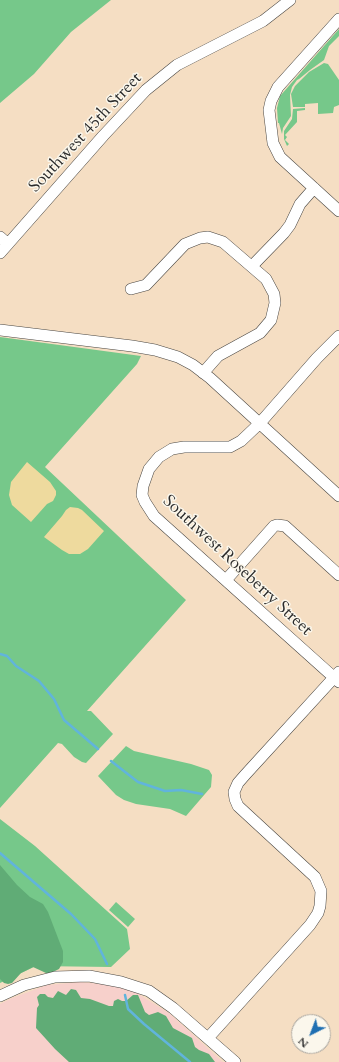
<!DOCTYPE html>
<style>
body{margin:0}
#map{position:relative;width:339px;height:1062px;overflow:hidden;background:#f5dec3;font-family:Cardo,serif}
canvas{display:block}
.north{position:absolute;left:291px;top:1014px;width:40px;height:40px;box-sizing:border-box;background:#fbf7ec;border:1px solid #a8a59f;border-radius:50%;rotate:222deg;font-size:11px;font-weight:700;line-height:16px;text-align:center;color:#2b2b2b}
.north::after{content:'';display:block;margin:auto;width:14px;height:18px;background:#1f6fb2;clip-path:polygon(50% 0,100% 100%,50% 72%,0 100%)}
</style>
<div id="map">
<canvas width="339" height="1062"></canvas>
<div class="north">N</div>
</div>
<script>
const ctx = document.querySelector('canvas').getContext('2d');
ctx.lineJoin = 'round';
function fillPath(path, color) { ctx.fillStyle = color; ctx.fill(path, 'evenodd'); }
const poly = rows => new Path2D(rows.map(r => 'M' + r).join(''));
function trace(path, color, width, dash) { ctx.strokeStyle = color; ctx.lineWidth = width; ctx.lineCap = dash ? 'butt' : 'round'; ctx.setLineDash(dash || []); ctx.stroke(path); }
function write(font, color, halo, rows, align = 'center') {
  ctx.font = font + ' Cardo,serif'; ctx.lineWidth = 3; ctx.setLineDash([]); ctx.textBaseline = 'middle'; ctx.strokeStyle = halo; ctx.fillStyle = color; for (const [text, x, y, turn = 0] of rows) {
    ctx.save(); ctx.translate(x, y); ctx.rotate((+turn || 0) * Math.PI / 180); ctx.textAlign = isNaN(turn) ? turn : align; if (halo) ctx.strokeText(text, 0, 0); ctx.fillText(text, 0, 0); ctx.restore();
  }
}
fillPath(poly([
 [80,982,112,985,135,992,169,1013,223,1062,0,1062,0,1004,12,998,47,985]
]), '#f7d0cb');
fillPath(poly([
 [0,0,111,0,71,32,34,74,0,103],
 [339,29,339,36,329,46,324,60,310,70,299,79,297,80,292,87,290,95,291,116,283,128,282,134,279,123,278,123,277,108,280,96],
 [324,63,328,64,339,80,339,105,334,107,333,113,318,114,318,103,305,104,305,107,293,107,291,94,295,86,309,72],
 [305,108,305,110,297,111,297,122,285,135,287,137,285,140,289,144,287,146,284,139,284,131,292,119,293,109],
 [0,337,141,356,137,364,45,467,186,600,87,711,91,711,113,734,86,763,82,762,74,757,62,744,58,743,0,808],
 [126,746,134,751,191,764,209,770,212,775,211,787,186,816,170,809,136,804,124,800,116,795,98,776],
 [0,819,35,846,127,929,130,949,111,967,36,966,0,983],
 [116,902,135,919,128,927,109,910]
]), '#76c88a');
fillPath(poly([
 [0,865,17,885,30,897,43,904,48,912,63,951,63,962,59,969,51,973,46,973,33,967,21,973,12,983,8,984,4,983,0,979],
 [71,989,76,990,81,998,90,999,109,1006,113,1006,114,1001,118,999,122,1001,126,1001,133,995,138,995,145,1012,149,1015,158,1012,166,1016,173,1028,192,1038,195,1047,199,1050,209,1054,215,1062,69,1062,55,1049,36,1028,37,1008,39,1005,37,997,40,994,45,994,48,997,53,998,58,991,66,995]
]), '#60ac76');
fillPath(poly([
 [27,462,50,482,56,491,56,495,53,501,47,504,31,522,12,505,9,495,11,482],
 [70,507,78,508,82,510,104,531,88,549,80,554,69,554,62,550,44,537,62,516,66,510]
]), '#eeda9e');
trace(poly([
 [0,654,7,656,16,666,39,681,54,699,64,720,98,749],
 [111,761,138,782,165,791,181,790,202,794],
 [0,853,71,914,95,939,107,964],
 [125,995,128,1009,144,1024,190,1062]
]), '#61b4dc', 2.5);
const minor = poly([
 [339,19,278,87,271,101,269,110,273,143,280,157,339,211],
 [0,237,8,244],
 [0,253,103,136,146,90,177,65,263,21,290,0],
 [252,266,284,233,290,225,300,204,314,188],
 [131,289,146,285,185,244,200,238,208,237,223,242,266,279,274,294,275,303,271,320,260,333,218,356,203,373],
 [0,330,132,346,155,350,178,357,193,365,210,378,339,496],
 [339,336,317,358,260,423,241,441,230,447,184,447,172,449,159,457,149,469,143,486,142,495,145,502,154,516,339,682],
 [226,580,274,526,277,525,285,526,339,575],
 [0,996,24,985,55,977,89,976,121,982,149,991,173,1008,235,1062],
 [208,1038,310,925,318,913,320,906,321,891,315,877,238,806,235,799,234,792,238,783,245,775,339,672]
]);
trace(minor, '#494642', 12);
trace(minor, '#fff', 11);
write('17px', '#2b2b2b', '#fbf7ec', [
 ["Southwest 45th Street",86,133,-47],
 ["Southwest Roseberry Street",237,566,43]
]);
</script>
